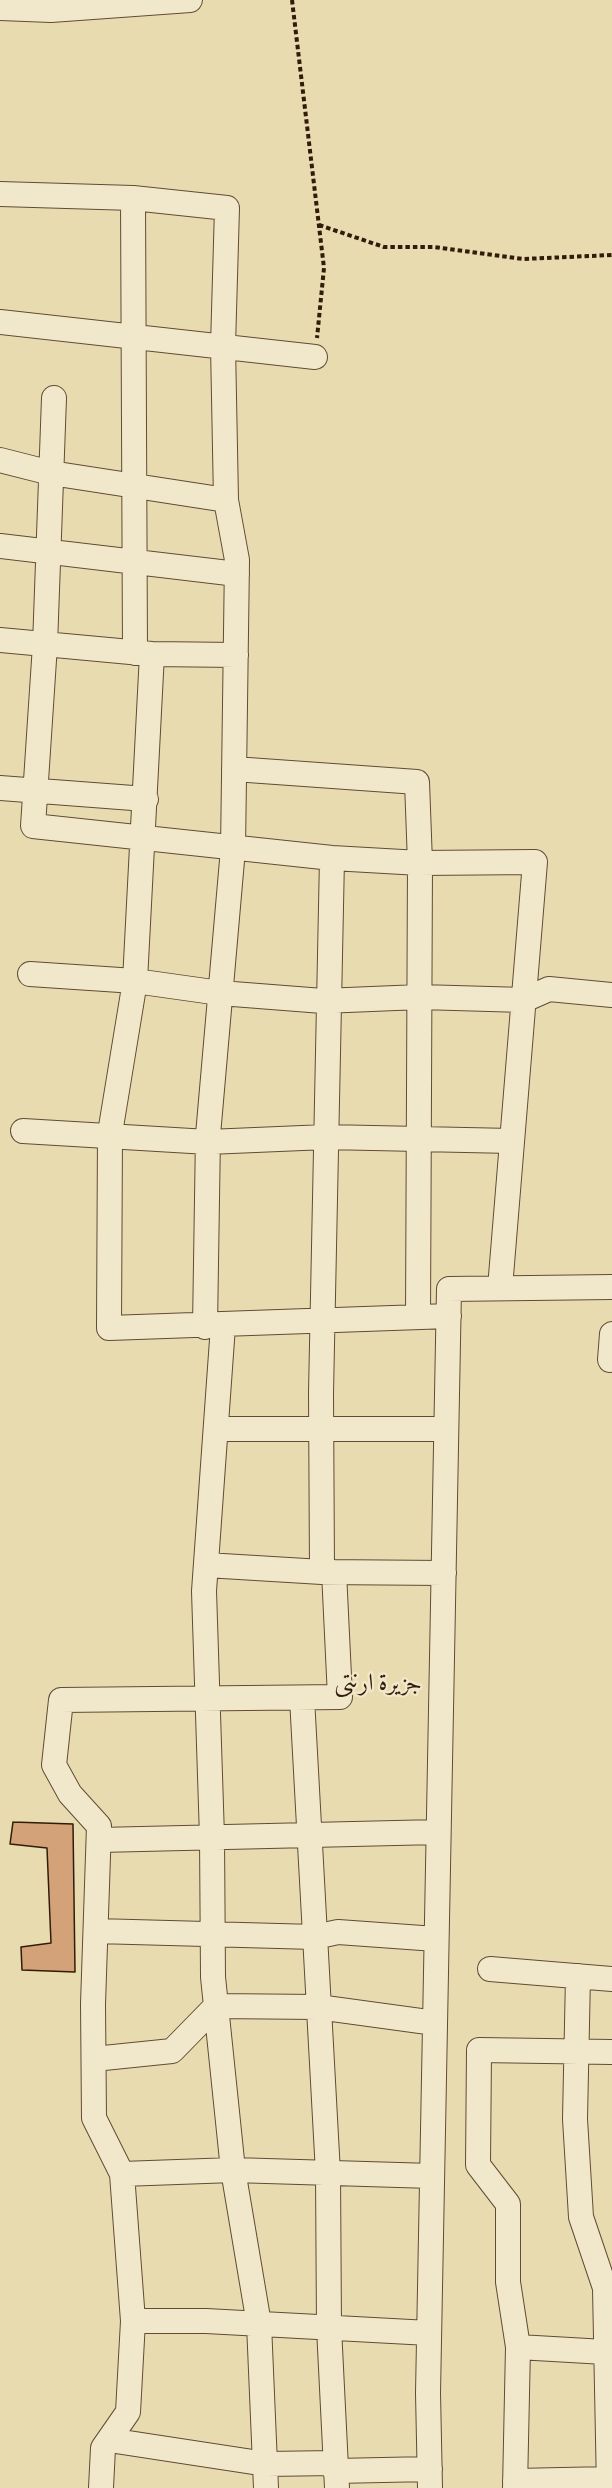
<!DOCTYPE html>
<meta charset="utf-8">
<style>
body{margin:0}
canvas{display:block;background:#e9dbb0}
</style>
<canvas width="612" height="2488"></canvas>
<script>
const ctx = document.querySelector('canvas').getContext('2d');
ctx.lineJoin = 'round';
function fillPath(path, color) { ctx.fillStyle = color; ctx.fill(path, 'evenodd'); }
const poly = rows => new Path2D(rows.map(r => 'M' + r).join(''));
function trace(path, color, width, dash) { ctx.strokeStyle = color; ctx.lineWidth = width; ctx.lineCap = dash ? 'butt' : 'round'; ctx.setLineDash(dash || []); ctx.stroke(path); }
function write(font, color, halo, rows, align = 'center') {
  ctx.font = font + ' "Sorts Mill Goudy",Amiri,serif'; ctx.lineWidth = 4.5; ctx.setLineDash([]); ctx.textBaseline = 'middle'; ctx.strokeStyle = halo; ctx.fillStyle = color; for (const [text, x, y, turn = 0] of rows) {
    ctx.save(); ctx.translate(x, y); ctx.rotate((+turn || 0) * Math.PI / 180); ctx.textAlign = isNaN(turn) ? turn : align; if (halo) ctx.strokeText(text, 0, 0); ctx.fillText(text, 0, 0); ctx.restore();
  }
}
const building = poly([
 [13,1822,73,1824,75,1972,22,1970,21,1947,51,1943,47,1848,10,1844,13,1822]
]);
fillPath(building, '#d3a279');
trace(building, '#311c0a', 1.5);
const minor = poly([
 [0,8,51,10,190,0],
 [0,194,133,198,227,208,223,346,226,500,237,560,233,849,208,1135,205,1327],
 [133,198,135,653],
 [0,322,315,357],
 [54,398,45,645,33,826,332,858,420,863,535,862,500,1288],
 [0,460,51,473,226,500],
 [0,546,237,574],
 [0,640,152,654,236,655],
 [152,654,135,981,110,1133,109,1328,449,1316],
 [234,769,417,782,420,863,418,1317],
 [0,788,146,799],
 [30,974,135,981,220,993,323,1001,420,997,524,1000,549,989,612,995],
 [23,1131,208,1142,326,1137,512,1141],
 [223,1326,204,1591,212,1837,213,1977,233,2170,259,2324,266,2488],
 [610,1360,612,1334],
 [216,1429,446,1429],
 [206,1565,322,1572,444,1573],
 [322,1572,321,1393,332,858],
 [302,1698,328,2173,329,2328,337,2488],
 [99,1840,438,1832],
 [96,1931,315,1937,338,1932,436,1939],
 [490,1969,612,1979],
 [578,1976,575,2119,581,2217,605,2288,609,2488],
 [94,2059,172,2051,216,2006,318,2007,435,2023],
 [122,2174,233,2170,432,2176],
 [133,2321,206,2321,429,2333],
 [518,2347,605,2352],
 [109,2440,266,2464,334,2463],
 [335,2471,430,2469],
 [515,2481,609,2479],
 [101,2488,103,2448,128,2412,133,2321,122,2174,94,2118,93,2004,99,1826,70,1794,54,1765,61,1700,340,1697,334,1572],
 [430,2488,428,2393,449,1289,612,1287],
 [515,2488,518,2347,508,2282,508,2204,478,2165,479,2050,612,2052]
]);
trace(minor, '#5f4c34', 26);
trace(poly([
 [292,0,324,268,317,338],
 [319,225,384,247,434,247,523,259,612,255]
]), '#311c0a', 4, [4.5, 3]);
trace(minor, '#f1e8cc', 24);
write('24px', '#311c0a', '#f1e8cc', [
 ["جزيرة ارنتى",378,1686]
]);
</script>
